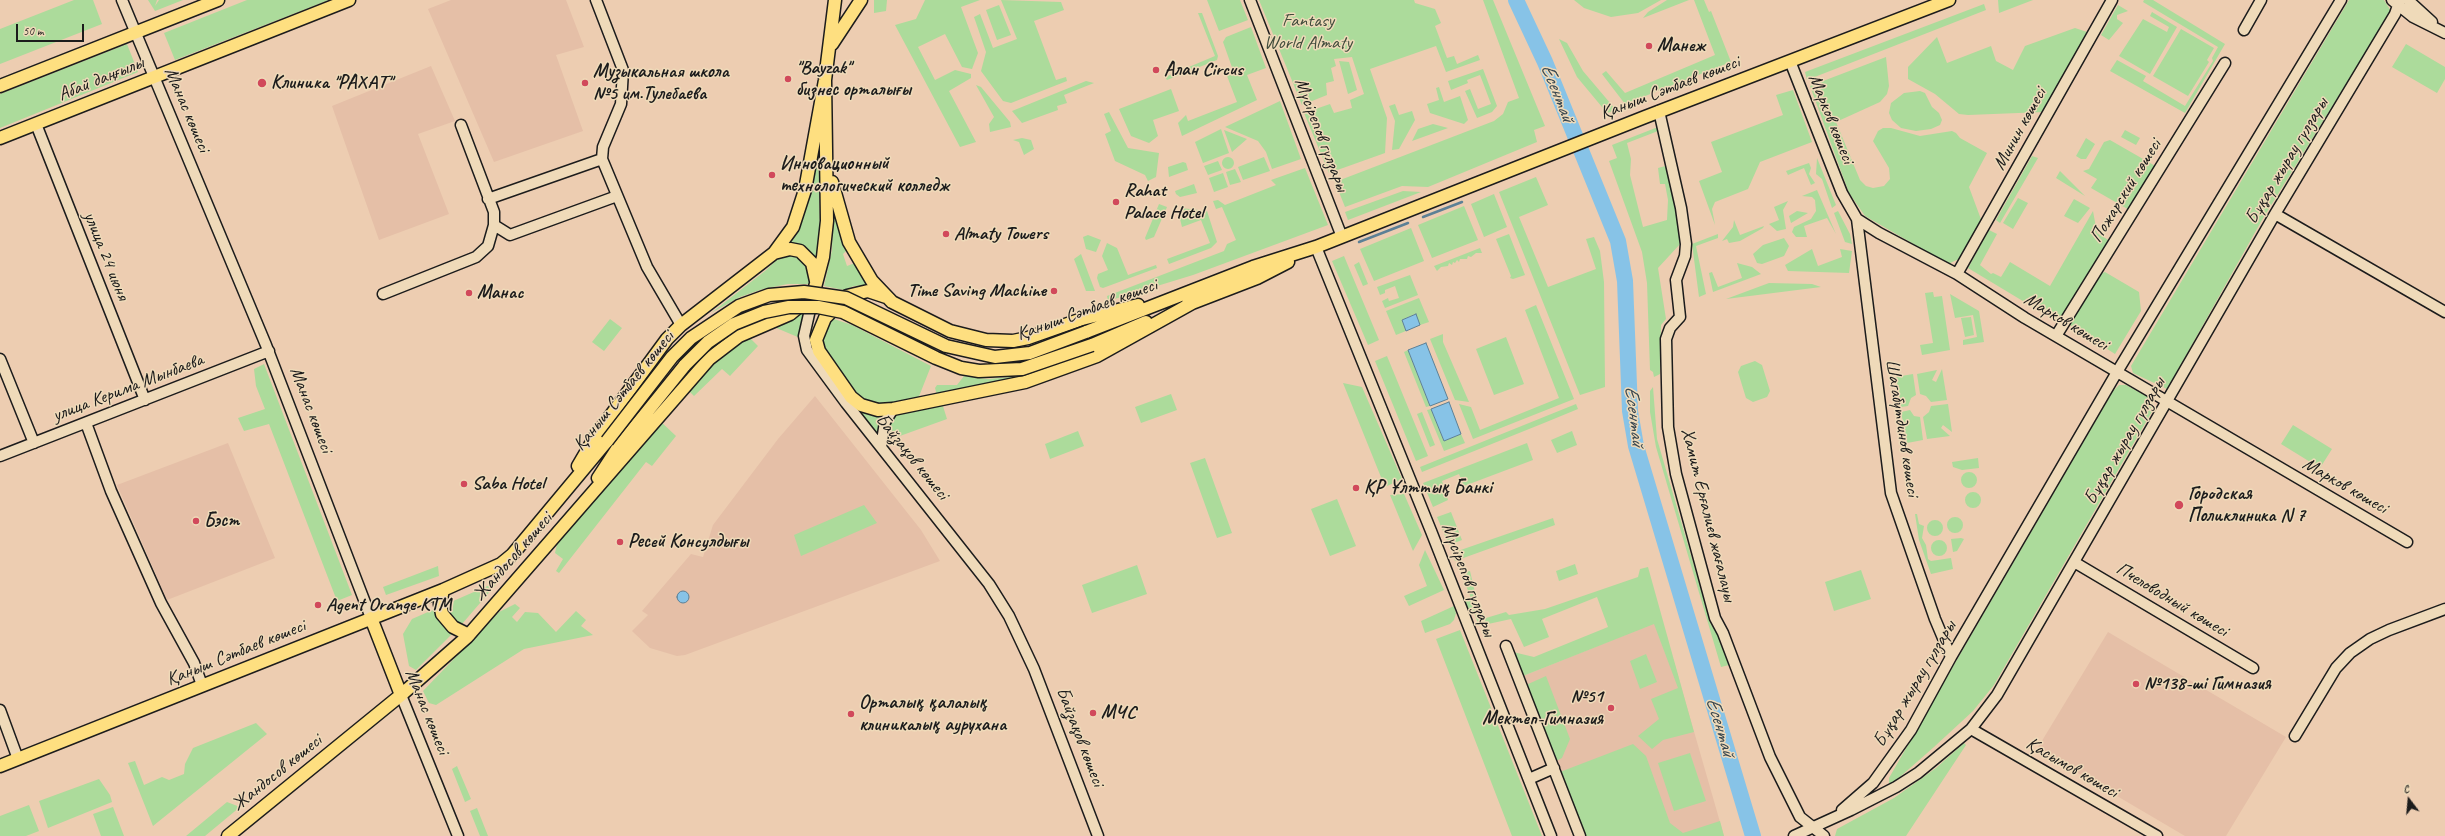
<!DOCTYPE html>
<meta charset="utf-8">
<style>
body{margin:0}
#map{position:relative;width:2445px;height:836px;overflow:hidden;background:#edcdb1;font-family:Caveat,sans-serif}
canvas{display:block}
.north{position:absolute;left:2389px;top:780px;width:40px;height:40px;-webkit-text-stroke:3px #efdab9;paint-order:stroke;rotate:344deg;font-size:11px;font-weight:700;line-height:16px;text-align:center;color:#1c1c1c}
.north::after{content:'';display:block;margin:auto;width:14px;height:18px;background:#1c1c1c;clip-path:polygon(50% 0,100% 100%,50% 72%,0 100%)}
.scale{position:absolute;left:16px;top:24px;width:68px;height:18px;box-sizing:border-box;border:2px solid #1c1c1c;border-top:0;padding-left:5px;font-size:12px;line-height:14px;white-space:nowrap;color:#1c1c1c;-webkit-text-stroke:3px #efdab9;paint-order:stroke}
</style>
<div id="map">
<canvas width="2445" height="836"></canvas>
<div class="north">С</div>
<div class="scale">50 m</div>
</div>
<script>
const ctx = document.querySelector('canvas').getContext('2d');
ctx.lineJoin = 'round';
function fillPath(path, color) { ctx.fillStyle = color; ctx.fill(path, 'evenodd'); }
const poly = rows => new Path2D(rows.map(r => 'M' + r).join(''));
function trace(path, color, width, dash) { ctx.strokeStyle = color; ctx.lineWidth = width; ctx.lineCap = dash ? 'butt' : 'round'; ctx.setLineDash(dash || []); ctx.stroke(path); }
function write(font, color, halo, rows, align = 'center') {
  ctx.font = font + ' Caveat,sans-serif'; ctx.lineWidth = 3; ctx.setLineDash([]); ctx.textBaseline = 'middle'; ctx.strokeStyle = halo; ctx.fillStyle = color; for (const [text, x, y, turn = 0] of rows) {
    ctx.save(); ctx.translate(x, y); ctx.rotate((+turn || 0) * Math.PI / 180); ctx.textAlign = isNaN(turn) ? turn : align; if (halo) ctx.strokeText(text, 0, 0); ctx.fillText(text, 0, 0); ctx.restore();
  }
}
fillPath(poly([
 [451,0,566,0,584,47,556,55,583,131,494,162,428,9],
 [431,66,455,121,418,134,449,214,379,240,332,106],
 [815,396,921,530,940,561,685,655,677,656,650,648,632,631,648,615,642,611,691,554,703,557,713,525,778,439],
 [228,443,275,558,167,600,117,485],
 [1662,620,1724,836,1585,836,1523,676],
 [2108,632,2286,737,2226,836,2185,836,2037,749]
]), '#e5bfa7');
fillPath(poly([
 [74,0,93,0,102,24,0,64,0,29],
 [148,0,157,0,155,6,159,0,183,0,155,11],
 [247,0,329,0,175,60,164,33],
 [874,0,887,0,886,11,874,13],
 [925,0,980,0,961,7,978,53,972,69,962,67,945,34,918,47,935,80,955,70,971,74,971,78,949,91,976,142,960,147,895,25,916,19],
 [1001,0,1061,2,1064,10,1034,21,1056,80,1066,77,1067,81,1011,103,1003,101,981,71,986,52,974,17,980,14,993,48,1017,39],
 [1207,0,1240,0,1248,20,1219,31],
 [1259,0,1414,0,1415,3,1435,9,1441,23,1435,26,1447,58,1454,56,1457,64,1478,55,1480,60,1446,72,1436,46,1370,69,1387,118,1385,153,1329,173,1304,113,1330,104,1334,113,1352,108,1350,100,1364,94,1352,57,1334,59,1336,66,1331,68,1334,81,1326,83,1327,95,1302,105],
 [1483,0,1493,0,1545,126,1534,130,1537,142,1428,187,1402,186,1345,207,1335,182,1494,121,1503,114,1508,102,1519,98],
 [1574,0,1661,0,1638,13,1611,17,1584,8],
 [1667,0,1689,0,1643,18,1648,12],
 [1694,0,1704,0,1709,12,1711,11,1731,62,1625,104,1602,74,1606,71,1625,93,1715,55],
 [1998,0,2033,0,1999,13],
 [2144,0,2153,0,2225,44,2185,113,2110,71,2117,60,2146,76,2143,81,2185,106,2213,61,2212,58,2218,47,2143,2],
 [2349,0,2384,0,2391,11,2262,220,2167,389,2133,373,2131,366],
 [1984,4,1986,10,1807,80,1805,72],
 [999,5,1011,35,997,40,986,10],
 [2118,5,2128,11,2117,15,2117,19,2123,23,2109,40,2101,35],
 [2152,12,2177,27,2150,74,2119,56,2143,19,2167,32,2169,27,2150,16],
 [1198,13,1202,13,1218,56,1217,60,1167,80,1165,77,1215,56],
 [1251,27,1266,68,1247,75,1257,100,1182,136,1178,123,1186,115,1188,121,1237,102,1227,76,1234,73,1223,42,1226,37],
 [2075,28,2087,32,2044,112,1968,115,1959,114,1935,94,1908,79,1908,67,1937,37,1947,63,1991,46,1996,61,2013,70,2025,46],
 [2181,29,2214,48,2207,60,2209,62,2188,96,2153,76],
 [1559,39,1567,43,1583,71,1616,110,1607,113,1577,77],
 [127,44,138,72,0,128,0,94],
 [2406,44,2445,67,2445,79,2437,93,2392,67],
 [1886,57,1889,86,1887,94,1880,102,1836,122,1860,180,1866,186,1873,188,1884,186,1890,179,1889,168,1873,141,1878,131,1883,128,1891,128,1920,136,1952,131,1956,133,1960,138,1987,153,1969,187,1982,222,1961,258,1948,264,1865,216,1849,193,1810,86],
 [1339,61,1349,62,1357,90,1348,94],
 [1483,69,1497,106,1492,112,1477,118,1465,91,1470,89,1478,109,1491,104,1480,75,1467,80,1468,83,1451,90,1448,81],
 [1086,81,1094,83,1064,95,1067,103,1057,106,1058,110,1022,123,1012,111],
 [976,85,981,87,1010,122,1011,127,990,132,989,124,994,117],
 [1439,87,1444,102,1460,96,1468,120,1464,124,1430,113,1427,104,1439,100,1436,88],
 [1171,89,1179,111,1153,120,1158,136,1149,143,1131,136,1119,109],
 [1793,90,1812,142,1760,162,1748,189,1715,202,1712,209,1715,225,1699,181,1722,172,1711,142,1783,115,1776,95],
 [1920,91,1925,93,1932,107,1939,113,1942,120,1940,125,1931,129,1916,131,1901,128,1892,120,1889,113,1891,103,1904,93],
 [1280,101,1301,159,1272,169,1266,152,1258,141,1225,127],
 [1395,104,1399,115,1412,111,1415,120,1399,149,1392,150,1395,121,1389,106],
 [1109,112,1128,148,1159,153,1156,177,1148,181,1145,175,1115,161,1105,134,1111,131,1104,114],
 [1433,124,1448,128,1412,141,1418,129],
 [1658,127,1658,131,1627,143,1631,159,1630,175,1643,227,1667,220,1668,200,1665,184,1660,184,1658,168,1669,165,1678,209,1681,243,1658,268,1666,319,1661,325,1660,374,1654,377,1653,372,1650,370,1647,283,1642,252,1609,161,1617,158,1612,145],
 [1221,129,1229,153,1203,163,1195,142],
 [1224,130,1247,139,1232,152],
 [2125,130,2140,138,2136,145,2121,137],
 [818,136,820,230,818,260,805,247,788,244],
 [1022,138,1031,140,1034,149,1024,155,1019,142,1013,140],
 [2086,138,2095,144,2086,159,2081,159,2076,156],
 [2110,140,2157,167,2131,211,2091,188,2097,179,2083,171,2089,169,2104,142],
 [2032,156,2038,158,2000,223,1996,220],
 '1222 163a6 6 0 1 1 12 0a6 6 0 1 1-12 0Z',
 [1264,157,1270,171,1243,180,1238,167],
 [1817,158,1836,205,1832,208,1822,179,1816,174],
 [1218,161,1222,170,1208,175,1204,166],
 [1183,162,1186,163,1188,170,1169,177,1168,167],
 [1809,163,1811,168,1809,174,1815,183,1811,185,1804,168,1788,175,1786,171],
 [1305,168,1328,225,1193,275,1108,301,1107,296,1224,251,1227,244,1236,240,1222,207,1216,209,1213,201,1218,200,1225,205,1276,185,1271,180],
 [1235,169,1241,182,1230,185,1226,172],
 [2060,171,2085,196,2056,178],
 [1223,173,1228,187,1214,192,1209,178],
 [1536,177,1548,205,1519,217,1548,287,1596,269,1586,239,1594,237,1600,251,1604,282,1605,387,1580,395,1499,192],
 [1194,184,1197,193,1180,197,1176,194,1175,191],
 [1817,190,1836,234,1827,218,1804,226,1807,237,1796,237,1792,232,1794,227,1811,219,1816,211,1815,200,1812,197,1802,196],
 [1403,191,1421,192,1348,220,1345,212],
 [1494,194,1507,227,1484,237,1471,204],
 [2018,198,2028,203,2013,229,2003,223],
 [2074,199,2090,208,2078,223,2064,216],
 [833,201,848,249,843,254,847,266,855,263,872,285,854,286,844,290,824,286,832,250],
 [1788,201,1783,210,1786,229,1777,231,1769,224,1779,220,1774,207],
 [1159,204,1167,207,1154,237,1146,240,1145,238],
 [1464,206,1478,240,1432,258,1418,225],
 [1181,208,1207,211,1217,242,1211,248,1169,264,1167,259,1210,243,1201,220,1182,227,1180,219],
 [1797,211,1808,213,1791,223,1789,216],
 [1838,211,1850,234,1852,244,1845,242,1834,213],
 [2093,211,2097,233,2110,241,2061,324,1968,268,1989,230,1997,234,1980,265,1991,274,1993,273,2001,277,2010,262,2050,286],
 [1734,220,1740,235,1764,226,1763,228,1740,241,1729,243,1727,239,1722,241,1733,227],
 [1411,228,1424,261,1374,281,1360,249],
 [1509,234,1525,275,1513,279,1510,278,1511,276,1496,239],
 [1718,234,1718,238,1696,246,1706,294,1699,297,1692,244],
 [1088,235,1101,240,1096,252,1086,249,1083,237],
 [1784,238,1789,246,1784,256,1762,264,1757,263,1753,254,1763,245],
 [1107,243,1117,248,1128,275,1156,265,1157,268,1103,288,1100,287,1097,278,1098,274,1108,270,1102,256],
 [1480,248,1482,253,1476,253,1471,257,1468,256,1467,259,1460,259,1459,262,1457,260,1455,263,1453,262,1452,265,1449,263,1448,266,1441,267,1437,271,1434,266],
 [1812,249,1818,266,1842,257,1840,249,1852,251,1849,273,1788,271,1785,265],
 [784,253,805,257,812,284,788,284,763,289,740,297,711,313,765,271],
 [1081,254,1095,291,1086,291,1074,259],
 [1344,256,1379,340,1368,345,1332,261],
 [1359,262,1368,284,1363,286,1354,265],
 [1737,263,1752,267,1761,274,1713,292,1709,273,1712,272,1718,287,1742,278],
 [2105,272,2139,292,2141,311,2115,354,2070,325,2098,275],
 [1410,275,1418,295,1385,308,1382,301,1388,298,1389,301,1399,298,1395,286,1385,290,1385,293,1380,295,1377,287],
 [1769,283,1812,284,1821,287,1726,299],
 [1933,292,1934,297,1942,296,1950,350,1922,355,1920,345,1933,343,1925,293],
 [1950,294,1979,311,1984,342,1963,345,1963,340,1977,337,1973,315,1955,318],
 [1419,298,1429,322,1420,325,1415,314,1402,320,1406,331,1396,335,1386,311],
 [1536,305,1574,399,1473,439,1459,404,1471,407,1480,430,1559,398,1525,310],
 [798,314,803,314,800,338,774,327],
 [1971,317,1974,335,1965,337,1961,318],
 [831,318,852,325,931,366,918,399,879,406,865,401,855,393,823,350,822,339],
 [610,319,622,328,604,351,592,342],
 [1443,334,1443,342,1469,402,1455,400,1430,339],
 [745,337,749,337,758,346,730,376,722,369,694,396,687,389,701,373],
 [1506,337,1524,384,1494,395,1476,349],
 [811,346,861,410,883,415,878,438,812,352],
 [1408,350,1430,406,1426,407,1404,352],
 [1387,356,1428,456,1416,461,1375,361],
 [1755,361,1762,365,1770,391,1767,397,1753,402,1746,398,1738,372,1741,366],
 [264,364,352,595,337,601,269,424,244,431,238,418,265,409,256,386,254,369],
 [1942,369,1947,400,1931,402,1926,396,1920,394,1917,374,1937,370,1932,380,1936,382],
 [1913,374,1916,395,1911,398,1908,406,1901,407,1896,377],
 [964,376,988,379,1020,376,1009,381,937,395,935,388,937,385,957,385],
 [1343,383,1362,387,1402,479,1385,487],
 [2119,385,2126,385,2148,397,2152,400,2154,408,1994,685,1973,711,1934,747,1893,783,1889,783,1889,778,1955,663,2113,391],
 [1653,387,1657,439,1711,624,1717,634,1729,665,1721,667,1656,447,1650,412,1650,391],
 [1171,394,1177,410,1141,423,1135,407],
 [942,403,947,419,886,441,888,428,893,418,902,411],
 [1576,404,1578,409,1544,423,1422,472,1420,467],
 [1948,404,1952,432,1943,425,1941,428,1950,436,1927,439,1923,417,1929,412,1931,406],
 [1431,409,1444,441,1461,434,1465,443,1444,451,1427,410],
 [1910,410,1914,416,1920,417,1923,440,1907,443,1901,412],
 [1422,412,1435,445,1430,447,1417,414],
 [659,420,676,436,652,466,646,462,559,573,556,571,563,559,555,553,558,540],
 [2293,425,2332,449,2320,468,2281,444],
 [1078,431,1084,446,1050,459,1045,444],
 [1572,431,1577,445,1557,453,1551,440],
 [1527,443,1533,460,1464,486,1459,474,1442,481,1448,500,1433,507,1423,483],
 [1205,458,1232,533,1217,538,1190,463],
 [1978,458,1979,468,1962,470,1953,467,1952,462],
 '1961 480a8 8 0 1 1 16 0a8 8 0 1 1-16 0Z',
 '1965 500a8 8 0 1 1 16 0a8 8 0 1 1-16 0Z',
 [1404,494,1422,535,1413,551,1390,495],
 [1337,499,1356,546,1330,556,1311,509],
 [864,505,877,523,801,556,794,535],
 [1451,512,1462,540,1449,545,1437,517],
 [1915,514,1917,514,1919,524,1924,526,1922,538,1926,545,1928,559,1931,561,1951,558,1953,569,1931,574,1919,540],
 '1947 525a8 8 0 1 1 16 0a8 8 0 1 1-16 0Z',
 [1553,518,1555,525,1455,561,1452,553],
 '1927 528a8 8 0 1 1 16 0a8 8 0 1 1-16 0Z',
 [1961,538,1964,539,1957,551,1953,552,1951,539],
 '1931 548a8 8 0 1 1 16 0a8 8 0 1 1-16 0Z',
 [1425,550,1444,590,1409,606,1404,596,1427,586,1419,565],
 [1575,564,1578,574,1559,581,1556,571],
 [1137,565,1147,594,1092,613,1082,585],
 [438,566,439,576,386,595,383,587],
 [1648,567,1694,732,1663,740,1652,749,1638,736,1659,719,1651,699,1678,688,1654,624,1523,676,1513,652,1534,657,1608,627,1597,597,1542,619,1549,637,1524,647,1511,619,1479,626,1474,612,1467,614,1463,602,1471,598,1461,573,1470,571,1478,605,1486,618,1506,612,1509,615,1545,609,1638,577,1640,569],
 [1861,570,1871,599,1834,611,1825,582],
 [499,581,462,624,416,670,409,666,403,634,412,619],
 [515,604,520,608,512,617,517,622,525,612,538,613,556,632,576,611,586,620,581,626,593,635,524,649,436,705,429,703,423,691,499,612],
 [1454,606,1456,613,1454,620,1450,624,1425,633,1421,621],
 [1460,630,1542,836,1512,836,1436,639],
 [1646,654,1657,682,1640,689,1630,661],
 [1546,676,1570,739,1562,758,1556,761,1526,685],
 [256,723,267,734,153,826,128,763,135,761,144,785,162,777,169,780,184,774,185,764,193,748],
 [1964,743,1966,745,1906,836,1835,836,1837,829,1894,798,1936,768],
 [1633,744,1646,756,1670,823,1683,833,1720,821,1724,836,1585,836,1560,772],
 [1690,753,1706,801,1674,811,1658,763],
 [457,766,471,799,465,802,452,769],
 [99,779,110,795,112,802,48,828,39,801],
 [227,802,240,807,205,836,186,836],
 [29,805,39,831,26,836,0,836,0,816],
 [113,807,124,836,101,836,93,814],
 [477,808,488,836,480,836,470,811]
]), '#acdb9b');
const water = poly([
 [1416,314,1420,325,1406,331,1402,320,1416,314],
 [1426,343,1448,399,1430,406,1408,350,1426,343],
 [1449,402,1461,434,1444,441,1431,409,1449,402],
 '677 597a6 6 0 1 1 12 0a6 6 0 1 1-12 0Z'
]);
fillPath(water, '#87c3e7');
trace(water, '#5c8096', 1);
trace(poly([
 [1423,217,1462,202],
 [1359,242,1408,223]
]), '#5c8096', 2.5);
trace(poly([
 [1516,0,1545,62,1618,241,1625,281,1630,411,1636,446,1753,836]
]), '#87c3e7', 16);
const minor = poly([
 [122,0,266,345,371,618],
 [596,0,623,70,621,104,603,147,602,159,647,267,681,325],
 [1250,0,1342,237],
 [2392,0,2413,17,2445,33],
 [2408,0,2432,22],
 [2244,30,2261,0],
 [1790,61,1842,193,1857,219,1879,233,1957,274,2025,318,2407,542],
 [1659,111,1681,208,1686,244,1685,256,1676,280,1680,317,1670,328,1666,339,1668,427,1676,474,1715,618,1723,633,1770,757,1800,817,1824,836],
 [36,124,145,400],
 [488,199,602,159],
 [2275,214,2445,312],
 [1857,219,1891,493,1935,619,1951,657],
 [494,225,510,235,617,196],
 [1316,247,1431,531,1551,836],
 [1957,274,2112,0],
 [383,294,476,257,488,246,494,225,494,212,461,125],
 [812,301,804,336,807,350,846,403,989,584,1009,616,1034,669,1098,836],
 [2056,336,2225,63],
 [0,359,34,443],
 [86,423,111,491,161,603,194,663,202,685],
 [881,447,885,422,893,409],
 [0,456,269,351],
 [2074,562,2253,668],
 [1506,646,1580,836],
 [401,695,458,836],
 [0,710,18,759],
 [1971,729,2157,836],
 [2295,736,2336,668,2350,653,2370,639,2389,630,2445,609],
 [1529,779,1554,768],
 [1842,810,1873,783,1911,730,1951,657,2117,372,2341,0],
 [1794,836,1851,810,1896,787,1918,773,1971,729,1997,695,2275,214,2395,14,2400,0]
]);
const major = poly([
 [832,44,861,0],
 [0,86,218,0],
 [0,138,349,0],
 [832,182,849,242,872,281,892,302,950,331,986,340,1013,341,1028,338,1082,319,1138,305],
 [774,253,790,249,800,251,812,263,816,281],
 [886,297,868,291,847,296,825,318,816,340,819,351,851,397,861,405,878,410,893,409,1025,382,1097,356,1194,302],
 [1187,305,1257,278,1288,262],
 [1086,332,1253,267,1316,247,1645,117,1949,0],
 [1092,345,1146,322],
 [578,466,595,437,667,339,681,325,774,253,793,227,805,190,825,80,835,0],
 [598,478,617,449,685,365],
 [443,590,440,604,442,614,453,627,469,635],
 [371,618,401,695],
 [0,766,443,590,501,564,512,555,607,441],
 [228,836,401,695,467,637,709,359,739,336,790,314,813,295,823,257,827,221,825,80]
]);
trace(minor, '#1c1c1c', 13);
trace(major, '#1c1c1c', 15);
trace(minor, '#efdab9', 10);
trace(major, '#fedf80', 12);
const majorBridge = poly([
 [685,365,708,342,734,324,764,312,789,307,818,307,843,312,936,358,961,368,979,371,1022,369,1092,345],
 [607,441,672,357,691,338,739,306,769,295,804,292,846,298,946,346,995,357,1030,353,1086,332]
]);
trace(majorBridge, '#1c1c1c', 15, []);
trace(majorBridge, '#fedf80', 12);
for (const [x, y, r, color] of [
 [1649,46,4,"#d1495b"],
 [1156,70,4,"#d1495b"],
 [788,79,4,"#d1495b"],
 [262,83,5,"#d1495b"],
 [585,83,4,"#d1495b"],
 [772,175,4,"#d1495b"],
 [1116,202,4,"#d1495b"],
 [946,234,4,"#d1495b"],
 [1054,291,4,"#d1495b"],
 [469,293,4,"#d1495b"],
 [464,484,4,"#d1495b"],
 [1356,488,4,"#d1495b"],
 [2179,505,5,"#d1495b"],
 [196,521,4,"#d1495b"],
 [620,542,4,"#d1495b"],
 [318,605,4,"#d1495b"],
 [2136,684,4,"#d1495b"],
 [1611,708,4,"#d1495b"],
 [1093,713,4,"#d1495b"],
 [851,714,4,"#d1495b"]
]) { const dot = new Path2D(); dot.arc(x, y, r, 0, 2 * Math.PI); ctx.fillStyle = color; ctx.fill(dot); trace(dot, '#efdab9', 1.5); }
write('19px', '#404c3c', '#efdab9', [
 ["Fantasy",1308,21],
 ["World Almaty",1308,43]
]);
write('bold 19px', '#1c1c1c', '#efdab9', [
 ["Манеж",1657,46],
 ["\"Bayzak\"",796,68],
 ["бизнес орталығы",796,90],
 ["Алан Circus",1164,70],
 ["Музыкальная школа",593,72],
 ["№5 им.Тулебаева",593,94],
 ["Клиника \"РАХАТ\"",271,83],
 ["Инновационный",780,164],
 ["технологический колледж",780,186],
 ["Rahat",1124,191],
 ["Palace Hotel",1124,213],
 ["Almaty Towers",954,234],
 ["Time Saving Machine",1046,291,"right"],
 ["Манас",477,293],
 ["Saba Hotel",472,484],
 ["ҚР Ұлттық Банкі",1364,488],
 ["Городская",2188,494],
 ["Поликлиника N 7",2188,516],
 ["Бэст",204,521],
 ["Ресей Консулдығы",628,542],
 ["Agent Orange KTM",326,605],
 ["№138-ші Гимназия",2144,684],
 ["№51",1603,697,"right"],
 ["Мектеп-Гимназия",1603,719,"right"],
 ["Орталық қалалық",859,703],
 ["клиникалық аурухана",859,725],
 ["МЧС",1101,713]
], 'left');
write('19px', '#1c1c1c', '#efdab9', [
 ["Абай даңғылы",101,79,-22],
 ["Қаныш Сәтбаев көшесі",1670,88,-21],
 ["Манас көшесі",187,110,67],
 ["Марков көшесі",1831,119,68],
 ["Минин көшесі",2020,129,-61],
 ["Мүсірепов гүлзары",1321,135,69],
 ["Бұқар жырау гүлзары",2287,161,-59],
 ["Пожарский көшесі",2126,191,-58],
 ["улица 24 июня",106,256,68],
 ["Қаныш Сәтбаев көшесі",1087,310,-20],
 ["Марков көшесі",2066,322,31],
 ["улица Керима Мынбаева",128,388,-21],
 ["Қаныш Сәтбаев көшесі",624,391,-51],
 ["Манас көшесі",311,410,69],
 ["Шагабутдинов көшесі",1902,428,81],
 ["Бұқар жырау гүлзары",2125,441,-60],
 ["Байзақов көшесі",912,457,51],
 ["Марков көшесі",2345,486,30],
 ["Хамит Ерғалиев жағалауы",1708,515,76],
 ["Жандосов көшесі",513,557,-49],
 ["Мүсірепов гүлзары",1468,580,69],
 ["Пчеловодный көшесі",2172,600,31],
 ["Қаныш Сәтбаев көшесі",236,653,-22],
 ["Бұқар жырау гүлзары",1915,684,-59],
 ["Манас көшесі",427,712,68],
 ["Байзақов көшесі",1080,737,69],
 ["Қасымов көшесі",2072,768,30],
 ["Жандосов көшесі",277,773,-39]
]);
write('italic 20px', '#37464f', '#efdab9', [
 ["Есентай",1557,93,68],
 ["Есентай",1634,416,83],
 ["Есентай",1720,727,73]
]);
</script>
